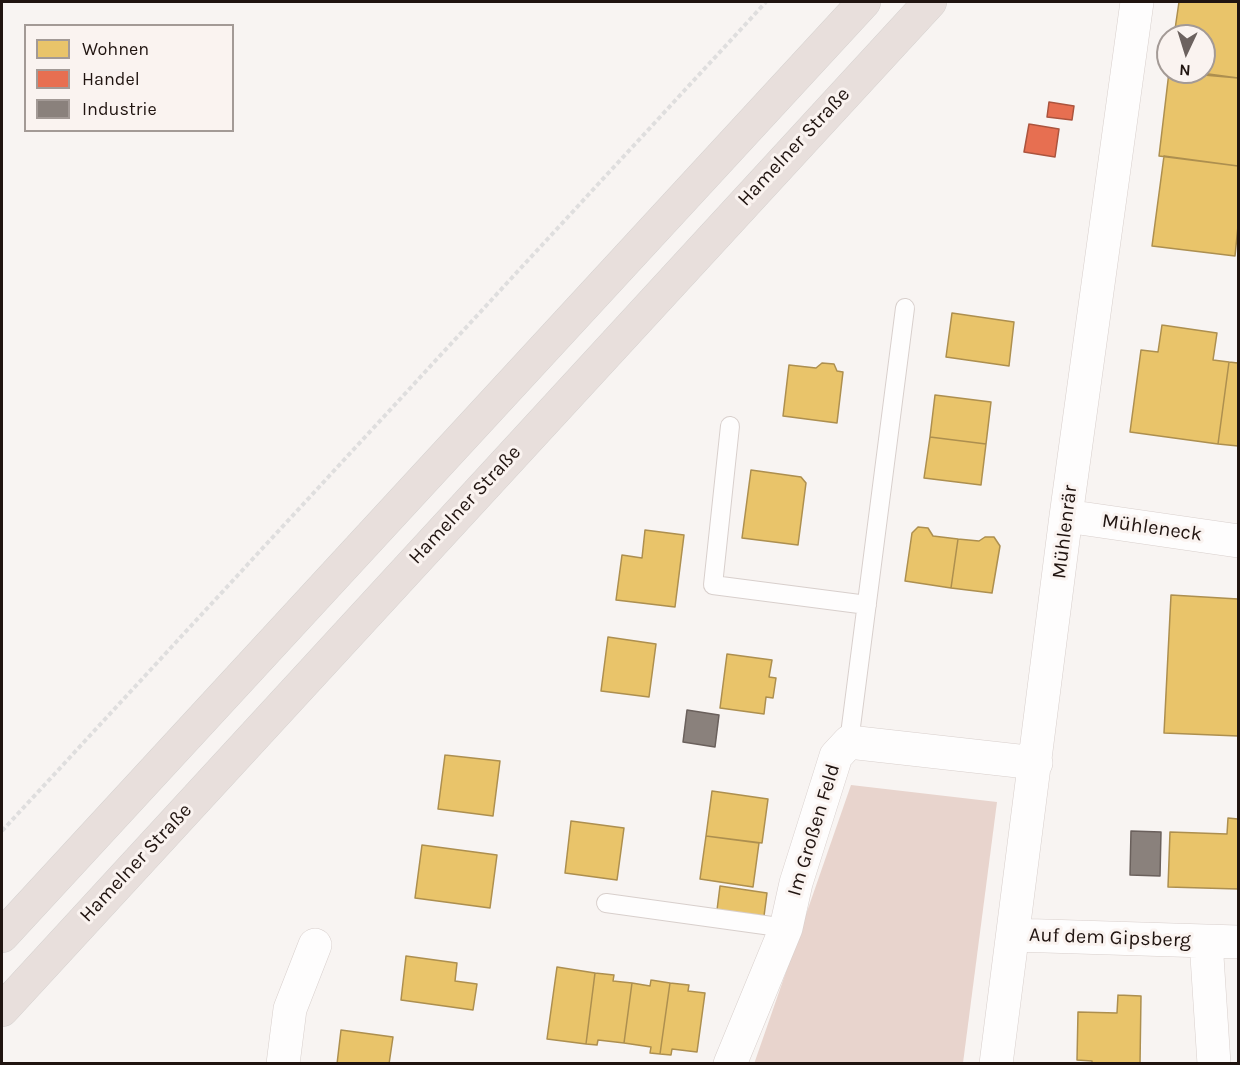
<!DOCTYPE html>
<meta charset="utf-8">
<style>
body{margin:0}
#map{position:relative;width:1240px;height:1065px;overflow:hidden;background:#f8f4f2;font-family:Karla,sans-serif}
canvas{display:block}
.frame{position:absolute;inset:0;border:3px solid #201410;pointer-events:none}
.legend{position:absolute;left:24px;top:24px;width:210px;height:108px;box-sizing:border-box;background:#faf3f0;border:2px solid #a39a96;margin:0;padding:8px 10px;list-style:none;font-size:18px;color:#201410}
.legend li{display:flex;align-items:center;gap:12px;height:30px}
.legend b{width:30px;border:2px solid #a39a96}
.north{position:absolute;left:1156px;top:24px;width:60px;height:60px;box-sizing:border-box;background:#faf3f0;border:2px solid #a39a96;border-radius:50%;rotate:184deg;font-size:16px;font-weight:700;line-height:24px;text-align:center;color:#201410}
.north::after{content:'';display:block;margin:auto;width:21px;height:27px;background:#6c625f;clip-path:polygon(50% 0,100% 100%,50% 72%,0 100%)}
</style>
<div id="map">
<canvas width="1240" height="1065"></canvas>
<div class="frame"></div>
<ul class="legend">
<li><b style="height:16px;background:#e9c46a"></b>Wohnen</li>
<li><b style="height:16px;background:#e76f51"></b>Handel</li>
<li><b style="height:16px;background:#8a817c"></b>Industrie</li>
</ul>
<div class="north">N</div>
</div>
<script>
const ctx = document.querySelector('canvas').getContext('2d');
ctx.lineJoin = 'round';
function fillPath(path, color) { ctx.fillStyle = color; ctx.fill(path, 'evenodd'); }
const poly = rows => new Path2D(rows.map(r => 'M' + r).join(''));
function trace(path, color, width, dash) { ctx.strokeStyle = color; ctx.lineWidth = width; ctx.lineCap = dash ? 'butt' : 'round'; ctx.setLineDash(dash || []); ctx.stroke(path); }
function write(font, color, halo, rows, align = 'center') {
  ctx.font = font + ' Karla,sans-serif'; ctx.lineWidth = 6; ctx.setLineDash([]); ctx.textBaseline = 'middle'; ctx.strokeStyle = halo; ctx.fillStyle = color; for (const [text, x, y, turn = 0] of rows) {
    ctx.save(); ctx.translate(x, y); ctx.rotate((+turn || 0) * Math.PI / 180); ctx.textAlign = isNaN(turn) ? turn : align; if (halo) ctx.strokeText(text, 0, 0); ctx.fillText(text, 0, 0); ctx.restore();
  }
}
fillPath(poly([
 [851,785,997,802,963,1063,754,1064]
]), '#e8d4cd');
const homes = poly([
 [1179,2,1238,2,1238,78,1194,72,1204,72,1204,36,1174,36,1179,2],
 [1169,72,1238,78,1238,166,1159,156,1169,72],
 [1164,156,1238,166,1238,226,1235,256,1152,246,1164,156],
 [952,313,1014,322,1009,366,946,357,952,313],
 [1162,325,1217,333,1213,360,1229,362,1218,444,1130,432,1141,350,1158,352,1162,325],
 [1229,362,1238,363,1238,446,1218,444,1229,362],
 [822,363,834,364,837,371,843,372,837,423,783,416,789,365,816,368,822,363],
 [935,395,991,402,986,444,930,437,935,395],
 [930,437,986,444,981,485,924,478,930,437],
 [751,470,801,477,806,483,798,545,742,538,751,470],
 [918,527,928,528,933,536,958,539,951,588,905,581,912,533,918,527],
 [645,530,684,535,675,607,616,600,622,555,642,558,645,530],
 [985,537,994,537,1000,546,992,593,951,588,958,539,979,541,985,537],
 [1171,595,1238,599,1238,736,1164,733,1171,595],
 [608,637,656,644,649,697,601,691,608,637],
 [727,654,772,660,769,677,776,678,773,698,766,697,764,714,720,708,727,654],
 [445,755,500,761,493,816,438,809,445,755],
 [712,791,768,799,762,843,706,836,712,791],
 [1228,818,1238,819,1238,889,1168,887,1170,832,1227,834,1228,818],
 [571,821,624,828,617,880,565,873,571,821],
 [706,836,759,843,753,887,700,879,706,836],
 [422,845,497,855,490,908,415,898,422,845],
 [720,886,767,893,764,916,717,910,720,886],
 [406,956,457,963,455,981,477,984,473,1010,401,1000,406,956],
 [557,967,595,973,586,1044,547,1039,557,967],
 [595,973,614,975,613,981,632,983,624,1043,598,1040,597,1045,586,1044,595,973],
 [651,980,670,983,660,1054,650,1053,651,1047,624,1043,632,983,650,986,651,980],
 [670,983,689,985,688,991,705,993,697,1052,672,1049,671,1055,660,1054,670,983],
 [1118,995,1141,996,1140,1064,1092,1064,1092,1061,1077,1060,1078,1012,1117,1013,1118,995],
 [341,1030,393,1037,389,1064,337,1064,341,1030]
]);
fillPath(homes, '#e9c46a');
trace(homes, '#ad8f4f', 1.5);
const shops = poly([
 [1049,102,1074,106,1072,120,1047,117,1049,102],
 [1029,124,1059,129,1055,157,1024,152,1029,124]
]);
fillPath(shops, '#e76f51');
trace(shops, '#ab543e', 1.5);
const industry = poly([
 [687,710,719,715,715,747,683,742,687,710],
 [1131,831,1161,832,1160,876,1130,875,1131,831]
]);
fillPath(industry, '#8a817c');
trace(industry, '#6a605c', 1.5);
const lane = poly([
 [730,426,713,585,867,605],
 [849,742,905,308],
 [606,903,786,928]
]);
const street = poly([
 [1066,516,1238,541],
 [1013,935,1238,942],
 [1206,941,1214,1064],
 [283,1064,290,1009,315,945],
 [730,1064,786,928,796,883,836,756,849,742,1036,763],
 [996,1064,1066,516,1137,2]
]);
const highway = poly([
 [2,936,864,2],
 [2,1010,930,2]
]);
trace(lane, '#d8cfcc', 20);
trace(street, '#d8cfcc', 34);
trace(highway, '#d4d1cf', 34);
trace(poly([
 [2,831,766,2]
]), '#dfdede', 4, [4.5, 3]);
trace(lane, '#fefdfd', 18);
trace(street, '#fefdfd', 33);
trace(highway, '#e8dfdc', 33);
write('20px', '#201410', '#faf3f0', [
 ["Hamelner Straße",794,147,-47],
 ["Hamelner Straße",465,505,-47],
 ["Mühleneck",1152,528,8],
 ["Mühlenrär",1065,532,-83],
 ["Im Großen Feld",814,830,-73],
 ["Hamelner Straße",136,863,-47],
 ["Auf dem Gipsberg",1110,938,2]
]);
</script>
